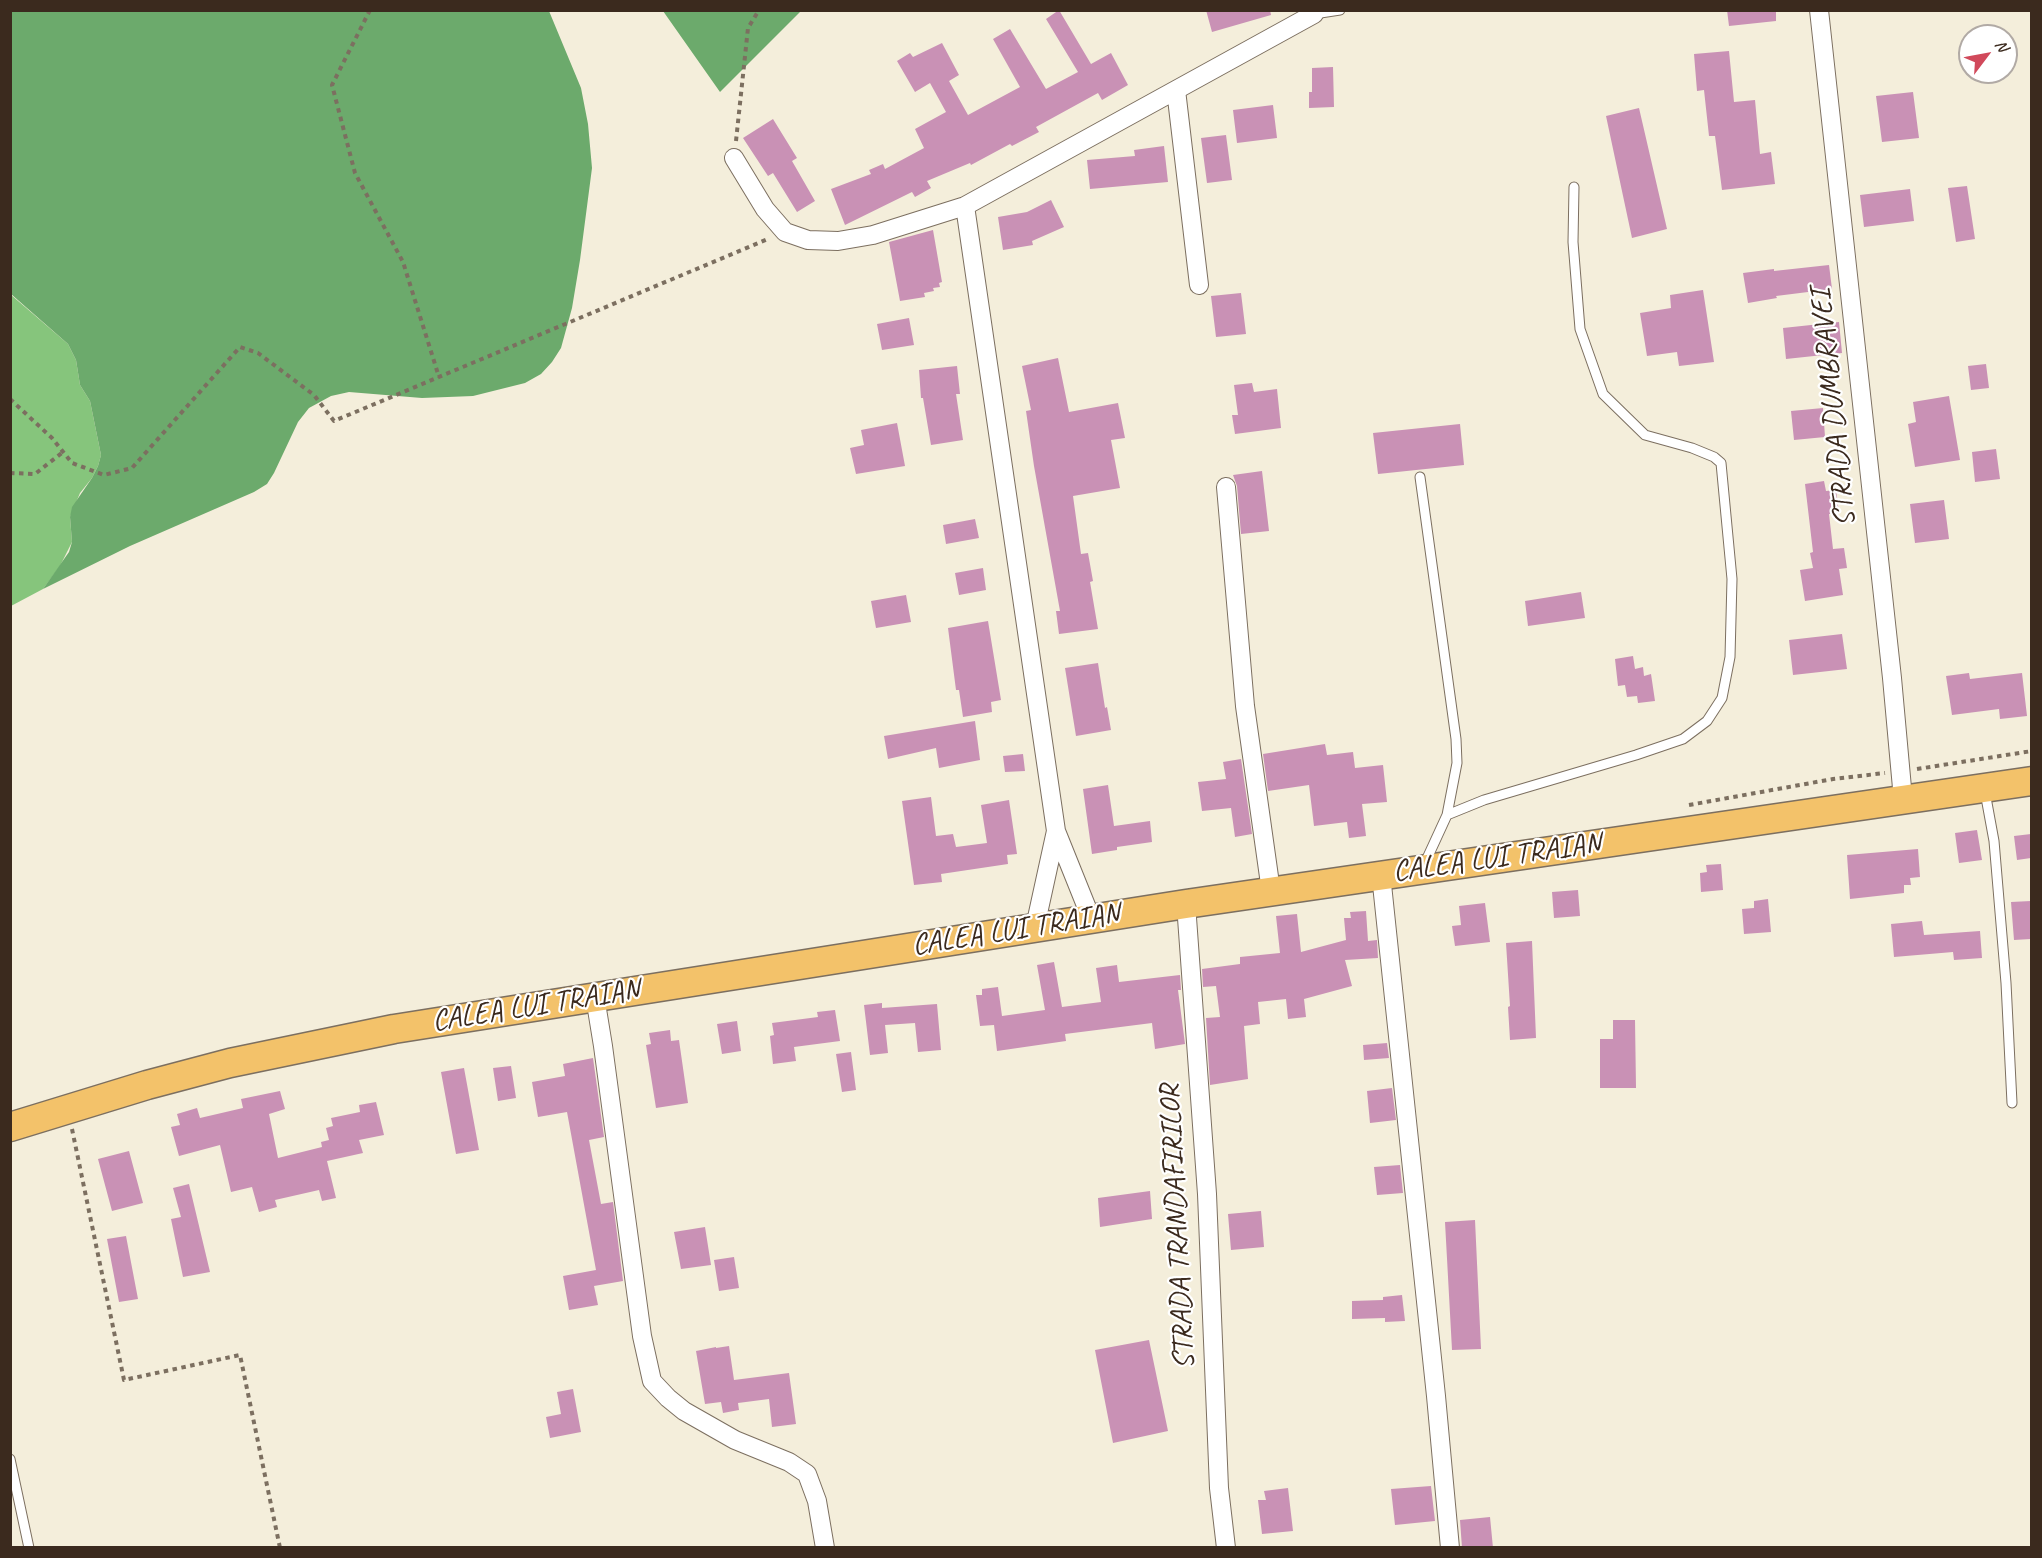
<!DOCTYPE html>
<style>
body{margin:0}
#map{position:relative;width:2042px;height:1558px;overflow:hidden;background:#f4eedb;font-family:Caveat,sans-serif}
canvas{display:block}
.frame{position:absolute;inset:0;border:12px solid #3b2a1e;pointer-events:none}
.north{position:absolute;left:1958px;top:24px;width:60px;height:60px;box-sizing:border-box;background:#fff;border:2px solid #b1aaa5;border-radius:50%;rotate:58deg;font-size:16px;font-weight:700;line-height:24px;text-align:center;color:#3b2a1e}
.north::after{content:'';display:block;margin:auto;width:21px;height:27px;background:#d1495b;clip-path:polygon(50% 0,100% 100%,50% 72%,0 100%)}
</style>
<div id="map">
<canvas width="2042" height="1558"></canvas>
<div class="frame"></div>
<div class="north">N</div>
</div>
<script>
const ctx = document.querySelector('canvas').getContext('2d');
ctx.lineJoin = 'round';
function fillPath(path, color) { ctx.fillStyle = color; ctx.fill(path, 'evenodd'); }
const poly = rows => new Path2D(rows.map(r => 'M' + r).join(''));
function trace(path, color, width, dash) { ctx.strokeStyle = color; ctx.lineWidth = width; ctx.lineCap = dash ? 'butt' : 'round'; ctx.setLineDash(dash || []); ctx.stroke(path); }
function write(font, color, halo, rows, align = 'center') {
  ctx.font = font + ' Caveat,sans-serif'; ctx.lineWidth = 4.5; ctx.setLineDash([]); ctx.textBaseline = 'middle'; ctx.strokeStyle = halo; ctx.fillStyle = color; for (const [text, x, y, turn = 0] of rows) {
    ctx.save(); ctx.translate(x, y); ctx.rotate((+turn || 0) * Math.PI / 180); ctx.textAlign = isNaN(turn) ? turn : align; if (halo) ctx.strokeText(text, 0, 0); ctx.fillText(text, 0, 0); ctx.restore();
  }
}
fillPath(poly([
 [10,294,68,344,76,360,80,385,90,401,101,455,98,466,92,478,80,493,70,517,72,542,60,566,43,589,11,606]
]), '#86c57c');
fillPath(poly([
 [10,11,549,11,581,88,588,124,592,168,580,260,572,308,561,348,552,362,541,374,525,383,473,396,422,398,349,392,331,396,309,408,298,422,274,473,267,484,254,492,130,546,43,589,69,552,72,542,70,517,72,507,92,478,98,466,101,455,90,401,80,385,76,360,68,344,11,294],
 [663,11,801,11,720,92]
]), '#6caa6c');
fillPath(poly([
 [1059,10,1091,64,1111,53,1128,85,1102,100,1098,93,1036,127,1039,132,1012,146,1010,144,971,165,970,163,927,181,931,188,915,197,912,192,845,225,831,189,871,174,869,170,883,164,885,169,924,148,915,129,946,112,930,83,915,92,897,61,910,53,913,57,942,43,959,75,949,81,968,115,1020,87,993,39,1010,29,1046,89,1078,72,1046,19],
 [1206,10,1270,10,1271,15,1212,32],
 [1727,10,1776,10,1776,21,1729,26],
 [1729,51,1734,102,1755,100,1760,154,1771,152,1775,184,1722,190,1715,136,1709,136,1704,90,1697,91,1694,54],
 [1333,67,1334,107,1309,108,1309,92,1312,92,1312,68],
 [1913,92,1919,138,1882,142,1876,96],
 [1273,105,1277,138,1237,143,1233,110],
 [1639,108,1667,229,1632,238,1606,116],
 [773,119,797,158,792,161,815,201,797,212,773,173,768,176,743,138],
 [1226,135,1232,180,1207,183,1201,138],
 [1164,146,1168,182,1090,189,1087,160,1135,156,1134,150],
 [1967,186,1975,239,1956,242,1948,188],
 [1910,189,1914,221,1864,227,1860,195],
 [1051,200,1064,227,1032,241,1033,245,1003,250,998,217,1027,212],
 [933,230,942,282,939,283,940,287,933,288,934,291,924,293,925,297,900,301,889,242],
 [1829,265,1832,289,1776,296,1777,298,1748,303,1743,273,1774,269,1774,271],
 [1703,290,1714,362,1679,366,1677,352,1647,356,1640,313,1671,308,1670,295],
 [1241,293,1246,334,1216,337,1211,296],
 [909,318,914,345,882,350,877,324],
 [1839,322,1842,353,1786,359,1783,328],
 [1058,358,1069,412,1118,403,1125,438,1111,440,1120,488,1073,496,1081,554,1088,553,1093,581,1090,582,1098,629,1059,634,1056,611,1060,611,1034,466,1026,411,1031,410,1022,366],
 [1986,364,1989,388,1971,390,1968,366],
 [957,366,960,394,956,394,963,440,931,445,923,398,921,398,919,370],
 [1252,383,1254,392,1277,389,1281,428,1235,434,1232,415,1238,415,1234,385],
 [1949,396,1960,460,1915,467,1908,424,1916,422,1913,402],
 [1823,408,1825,437,1794,440,1791,411],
 [897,423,905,466,856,474,850,448,864,445,861,430],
 [1460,424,1464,465,1378,474,1373,433],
 [1996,449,2000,479,1975,482,1972,452],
 [1262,471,1269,531,1241,534,1237,486,1233,475],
 [1824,481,1826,491,1836,490,1839,513,1829,514,1833,549,1844,548,1847,568,1839,569,1843,595,1805,601,1800,570,1813,568,1810,553,1813,552,1805,484],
 [1944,500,1949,539,1915,543,1910,504],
 [975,519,979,538,946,544,943,525],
 [983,568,986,590,959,595,955,573],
 [1581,592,1585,618,1528,626,1525,601],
 [906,595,911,622,876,628,871,601],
 [988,621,1001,700,991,702,992,712,963,717,959,690,956,690,948,628],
 [1842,634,1847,669,1793,675,1789,640],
 [1633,656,1635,669,1643,667,1644,676,1651,674,1655,701,1638,703,1637,696,1627,697,1625,685,1618,686,1615,659],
 [1098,663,1105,708,1107,707,1111,730,1076,736,1065,668],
 [1969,673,1970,679,2022,673,2027,716,2000,719,1999,709,1952,715,1946,676],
 [975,721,980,760,939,768,936,748,888,759,884,736],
 [1325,744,1327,755,1353,752,1355,768,1383,765,1387,802,1362,804,1366,836,1349,838,1347,822,1314,826,1309,785,1268,791,1263,754],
 [1023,754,1025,771,1005,772,1003,756],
 [1241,759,1252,834,1235,837,1231,808,1202,811,1198,782,1226,779,1223,762],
 [1108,785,1114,826,1150,821,1152,842,1117,847,1117,850,1092,854,1083,789],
 [931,797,936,836,953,834,956,847,987,843,981,805,1009,800,1017,854,1007,855,1008,864,941,874,942,882,914,885,902,801],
 [1977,830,1982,860,1959,863,1955,833],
 [2031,834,2031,858,2017,860,2014,836],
 [1918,849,1920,877,1910,878,1911,885,1904,885,1904,893,1850,899,1847,855],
 [1721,864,1723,890,1701,892,1700,873,1707,872,1706,865],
 [1578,890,1580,916,1554,918,1552,892],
 [1768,899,1771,932,1744,934,1742,909,1754,908,1754,901],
 [2031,901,2031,939,2014,940,2011,902],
 [1485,903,1490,942,1455,946,1452,926,1461,925,1459,906],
 [1366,911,1368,941,1377,940,1378,958,1345,960,1352,986,1304,999,1306,1017,1288,1019,1286,999,1258,1002,1260,1024,1244,1026,1248,1079,1210,1085,1206,1018,1220,1017,1216,986,1203,987,1202,969,1240,964,1240,957,1280,953,1276,916,1297,914,1301,952,1346,940,1344,918,1351,918,1350,912],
 [1922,921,1924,935,1980,931,1982,958,1954,960,1953,952,1894,957,1891,924],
 [1532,941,1536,1038,1510,1040,1508,1007,1510,1006,1506,943],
 [1054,962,1062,1007,1101,1002,1096,968,1117,965,1119,982,1180,975,1181,990,1178,990,1185,1044,1155,1049,1152,1023,1065,1034,1066,1041,997,1051,994,1025,980,1026,976,995,982,995,982,989,998,987,1002,1016,1045,1010,1037,965],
 [882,1003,882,1008,937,1004,941,1050,918,1052,915,1023,885,1025,888,1053,870,1055,864,1005],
 [835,1010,840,1041,794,1047,796,1061,773,1064,770,1036,774,1035,772,1023,818,1017,817,1012],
 [1613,1020,1635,1020,1636,1088,1600,1088,1600,1039,1613,1039],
 [737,1021,741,1051,722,1054,717,1024],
 [670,1030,671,1041,679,1040,688,1103,656,1108,646,1045,651,1044,649,1033],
 [1387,1043,1389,1058,1364,1060,1363,1045],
 [851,1052,856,1090,842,1092,836,1054],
 [593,1058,604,1137,589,1140,601,1204,613,1202,623,1281,594,1286,598,1305,569,1310,563,1276,596,1270,567,1112,538,1117,532,1082,565,1076,563,1064],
 [511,1066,516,1098,498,1101,493,1068],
 [464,1068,479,1150,456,1154,441,1072],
 [1392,1088,1396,1120,1370,1123,1367,1091],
 [280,1091,285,1109,269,1114,278,1158,322,1147,321,1142,329,1140,326,1128,333,1126,331,1118,360,1112,359,1105,376,1102,384,1135,359,1140,363,1153,327,1161,336,1198,322,1201,319,1190,275,1200,277,1207,259,1212,252,1187,231,1192,220,1145,179,1156,171,1127,180,1125,177,1114,197,1108,200,1118,243,1108,241,1099],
 [129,1151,143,1203,112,1211,98,1159],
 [1400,1165,1403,1193,1377,1195,1374,1167],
 [189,1184,210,1272,183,1277,171,1219,181,1217,173,1188],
 [1150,1191,1152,1219,1100,1227,1098,1198],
 [1261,1211,1264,1247,1231,1250,1228,1214],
 [1475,1220,1481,1349,1452,1350,1445,1222],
 [705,1227,711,1265,681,1269,674,1232],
 [126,1236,138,1299,119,1302,107,1239],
 [734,1257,739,1288,719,1291,714,1260],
 [1402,1295,1405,1321,1385,1322,1385,1318,1352,1319,1352,1301,1383,1300,1383,1297],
 [1149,1340,1168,1431,1113,1443,1095,1350],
 [729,1346,734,1380,789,1373,796,1424,772,1427,769,1399,738,1403,739,1410,723,1413,721,1402,705,1404,696,1351,716,1347,716,1348],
 [573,1389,581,1432,550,1438,546,1417,561,1414,557,1392],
 [1431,1486,1435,1521,1395,1525,1391,1489],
 [1288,1488,1293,1531,1262,1534,1258,1500,1266,1500,1264,1491],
 [1490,1517,1493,1548,1462,1548,1460,1520]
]), '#c991b5');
const service = poly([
 [1314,14,1340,10],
 [1420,477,1456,739,1457,763,1447,815,1424,865],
 [1985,792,1994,841,2006,983,2012,1103],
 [1447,815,1484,800,1636,755,1683,739,1707,721,1722,698,1730,657,1732,579,1721,463,1714,457,1692,448,1645,435,1603,394,1580,329,1573,242,1574,187],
 [10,1459,29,1548]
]);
const minor = poly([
 [1819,10,1892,678,1903,799],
 [1176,90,1199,285],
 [734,158,765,209,785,232,808,240,838,241,873,235,965,206],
 [1226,487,1245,706,1271,891],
 [1381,875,1436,1396,1450,1548],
 [1186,904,1207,1194,1219,1488,1226,1548],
 [1091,918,1056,831,965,206,1314,14,1316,10],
 [1035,927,1056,831],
 [595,997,603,1046,642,1336,652,1381,668,1398,684,1411,735,1440,789,1462,807,1474,817,1501,825,1548]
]);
const trunk = poly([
 [10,1127,147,1085,230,1063,394,1029,1186,904,2032,781]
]);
trace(service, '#7c6f60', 11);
trace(minor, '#7c6f60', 20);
trace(trunk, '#7c6f60', 31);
trace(poly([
 [370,10,332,85,355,173,403,262,439,377],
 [736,141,748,28,759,10],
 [10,399,52,438,72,463,104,475,132,468,240,347,258,353,314,395,334,421,768,239],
 [10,473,35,474,63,452],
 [1917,769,2032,751],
 [1689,805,1833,779,1885,773],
 [72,1129,124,1380,240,1355,280,1548]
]), '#7c6f60', 4, [4.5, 4.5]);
trace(service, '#fff', 9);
trace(minor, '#fff', 18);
trace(trunk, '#f3c26a', 28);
write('30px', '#3b2a1e', '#fff', [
 ["STRADA DUMBRAVEI",1834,408,-96],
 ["CALEA LUI TRAIAN",1497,858,-8],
 ["CALEA LUI TRAIAN",1016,930,-9],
 ["CALEA LUI TRAIAN",536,1006,-9],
 ["STRADA TRANDAFIRILOR",1178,1227,-93]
]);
</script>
